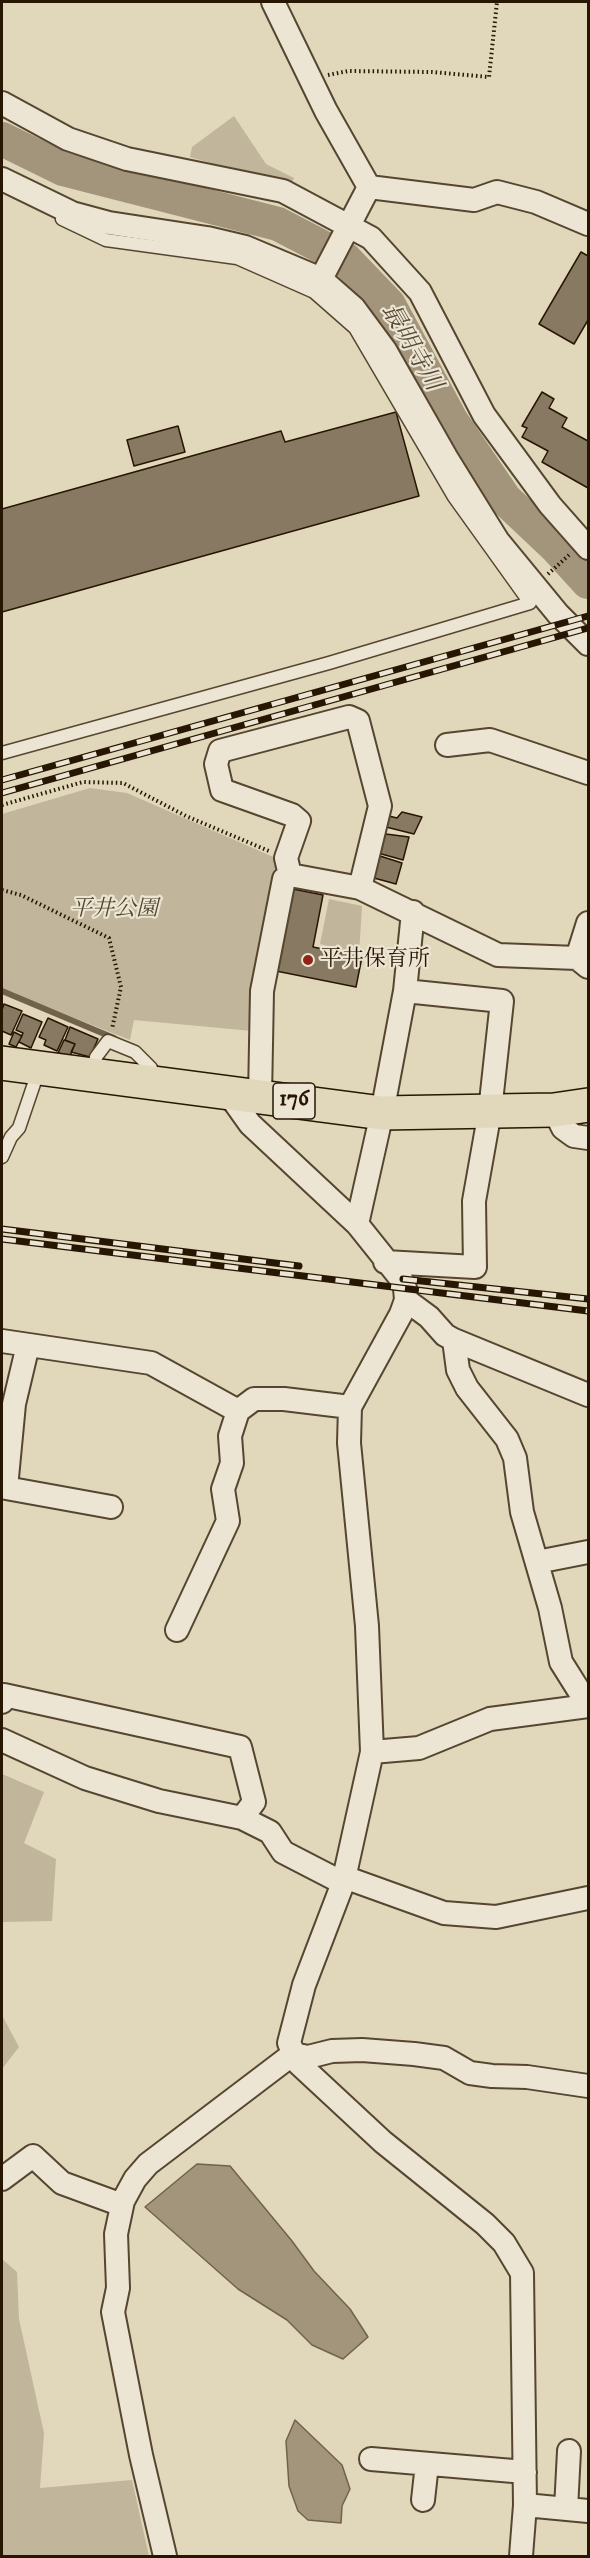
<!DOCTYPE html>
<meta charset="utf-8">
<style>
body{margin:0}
#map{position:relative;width:590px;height:2558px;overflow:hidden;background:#e1d7bb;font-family:"IM FELL DW Pica",serif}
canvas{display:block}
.frame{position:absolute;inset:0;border:3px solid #271602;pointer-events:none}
</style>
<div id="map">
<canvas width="590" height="2558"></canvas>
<div class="frame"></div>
</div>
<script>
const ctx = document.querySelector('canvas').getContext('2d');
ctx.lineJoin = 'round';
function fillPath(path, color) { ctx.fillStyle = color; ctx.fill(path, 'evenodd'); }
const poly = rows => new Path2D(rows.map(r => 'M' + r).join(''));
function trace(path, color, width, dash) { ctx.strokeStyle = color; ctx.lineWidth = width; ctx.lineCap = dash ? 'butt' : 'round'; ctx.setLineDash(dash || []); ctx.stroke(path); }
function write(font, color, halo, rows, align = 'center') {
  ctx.font = font + ' "IM FELL DW Pica","Noto Serif JP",serif'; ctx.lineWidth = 4.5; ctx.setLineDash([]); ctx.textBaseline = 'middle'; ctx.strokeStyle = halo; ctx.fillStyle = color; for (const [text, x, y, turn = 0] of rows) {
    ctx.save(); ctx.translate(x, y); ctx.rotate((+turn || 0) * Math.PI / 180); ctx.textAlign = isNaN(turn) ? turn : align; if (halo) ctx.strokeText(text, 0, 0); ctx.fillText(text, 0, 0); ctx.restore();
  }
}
fillPath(poly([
 [234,116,266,164,294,178,290,187,190,157,192,147],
 [90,788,127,793,278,859,253,993,252,1031,134,1020,130,1040,2,989,2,814],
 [329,899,362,906,359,954,320,944],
 [2,1774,44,1792,24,1843,56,1859,52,1921,2,1922],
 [2,2015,19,2047,2,2069],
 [2,2259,17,2272,19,2319,44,2433,40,2488,132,2480,149,2556,2,2556]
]), '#c1b69c');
const water = poly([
 [197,2164,230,2166,292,2241,314,2271,350,2309,368,2337,343,2359,312,2345,287,2320,238,2289,145,2207,197,2164],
 [295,2420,342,2465,350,2489,342,2506,341,2523,308,2520,298,2511,289,2486,286,2441,295,2420]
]);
fillPath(water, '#a2957c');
trace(water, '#71624b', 1.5);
trace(poly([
 [2,991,114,1038]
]), '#71624b', 6);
trace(poly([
 [2,139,63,169,278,224,345,259,389,305,451,420,505,499,557,548,588,582]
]), '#a2957c', 34);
const building = poly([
 [581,252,588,256,588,320,574,344,539,324,581,252],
 [542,392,554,399,549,408,567,418,562,427,588,441,588,488,542,462,548,451,522,437,527,428,522,426,542,392],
 [396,412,419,496,2,612,2,509,281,431,285,442,396,412],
 [178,426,185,452,134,466,127,440,178,426],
 [402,812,422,817,414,834,386,827,389,816,397,818,402,812],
 [386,834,409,837,403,860,378,853,386,834],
 [380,856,402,863,396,884,374,878,380,856],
 [293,889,323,895,313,947,362,957,356,987,276,971,293,889],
 [4,1004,22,1011,11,1035,2,1031,2,1010,4,1004],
 [23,1014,42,1022,31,1048,19,1042,23,1033,16,1030,23,1014],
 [48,1018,68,1027,57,1051,44,1045,46,1040,39,1037,48,1018],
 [70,1027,98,1039,90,1057,71,1052,75,1044,65,1040,70,1027],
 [14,1032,22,1036,16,1047,9,1044,14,1032],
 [64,1040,75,1044,70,1056,58,1053,64,1040]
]);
fillPath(building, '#887a62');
trace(building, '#271602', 1.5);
const lane = poly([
 [2,753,329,663,530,603,454,497,355,328,314,292,237,258,106,240,62,219],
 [94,1075,96,1057,108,1041,135,1052,151,1068,152,1078],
 [2,1157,11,1137,19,1128,39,1069]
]);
const street = poly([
 [273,2,326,111,369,187,321,279],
 [2,103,68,139,127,159,283,191,371,238,420,292,484,415,550,505,588,548],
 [2,179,72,213,109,223,207,238,245,247,321,279,354,308,385,350,446,457,498,541,558,614,588,644],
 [369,187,474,200,497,192,536,202,588,224],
 [447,745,490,740,588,773],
 [290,875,286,858,299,821,292,815,222,790,216,764,220,751,349,717,358,721,380,806,360,888],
 [577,958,588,923],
 [228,1093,250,1124,357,1224,401,1279,405,1288,406,1300,401,1314,350,1407,349,1443,367,1626,372,1752,343,1883,304,1985,289,2043,299,2064,383,2142,485,2224,504,2243,522,2273,525,2505,521,2556],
 [260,1097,262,991,284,879,290,875,360,888,498,955,577,958,588,967],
 [554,1110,563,1128,574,1136,588,1138],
 [357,1224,382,1113,405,991,413,912],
 [385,1262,475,1267,474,1201,490,1111,502,1001,405,991],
 [406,1300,429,1317,445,1335,454,1340,588,1395],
 [454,1340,458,1370,467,1388,507,1439,515,1458,522,1512,550,1608,561,1662,588,1705],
 [2,1341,151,1363,238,1411],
 [28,1345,14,1404,6,1488,111,1507],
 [537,1562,588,1552],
 [177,1630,228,1521,223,1489,232,1463,230,1436,238,1411,254,1399,284,1399,350,1407],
 [2,1702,4,1695,240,1747,254,1802,242,1818],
 [2,1740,85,1778,159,1801,242,1818,270,1832,283,1852,343,1883],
 [372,1752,419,1748,490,1719,588,1706],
 [344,1877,444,1913,496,1917,588,1898],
 [2,2179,33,2156,62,2183,122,2205],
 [371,2459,525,2472],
 [423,2500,427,2464],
 [525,2505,588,2511],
 [566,2509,569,2451],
 [165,2556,141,2455,113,2312,118,2288,116,2234,123,2201,135,2179,148,2164,293,2054,308,2057,332,2051,362,2050,414,2054,444,2058,470,2073,492,2076,527,2077,588,2086]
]);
const highway = poly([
 [2,1063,382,1113,554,1110,588,1105]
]);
trace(lane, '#564630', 15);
trace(street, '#564630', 26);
trace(highway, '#271602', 36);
trace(poly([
 [328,75,348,71,432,72,489,77,497,2],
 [548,574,569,555],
 [2,805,83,782,123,783,186,816,269,851],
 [2,890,21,895,109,938,121,987,112,1029]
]), '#271602', 4, [1.5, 3]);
trace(lane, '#ece5d3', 12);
trace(street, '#ece5d3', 22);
trace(highway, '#e1d7bb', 33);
const rail = poly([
 [2,780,588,616],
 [2,793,588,628],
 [2,1229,299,1266],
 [2,1239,588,1311],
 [403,1279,588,1299]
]);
trace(rail, '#271602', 7);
trace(rail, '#ece5d3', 4.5, [14]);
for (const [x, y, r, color] of [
 [308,960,6,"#8f2418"]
]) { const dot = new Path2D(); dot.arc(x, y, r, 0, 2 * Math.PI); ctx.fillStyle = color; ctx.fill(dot); trace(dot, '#ece5d3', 2); }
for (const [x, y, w] of [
 [294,1101,42]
]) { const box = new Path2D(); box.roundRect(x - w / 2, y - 18, w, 36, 4.5); ctx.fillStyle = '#ece5d3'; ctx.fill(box); trace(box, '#271602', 1.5); }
write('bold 21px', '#271602', null, [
 ["176",294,1101]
]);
write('italic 22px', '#554630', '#ece5d3', [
 ["平井公園",114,910]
]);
write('22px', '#271602', '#ece5d3', [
 ["平井保育所",320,960]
], 'left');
write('italic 24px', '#584933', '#ece5d3', [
 ["最明寺川",410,348,60]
]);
</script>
